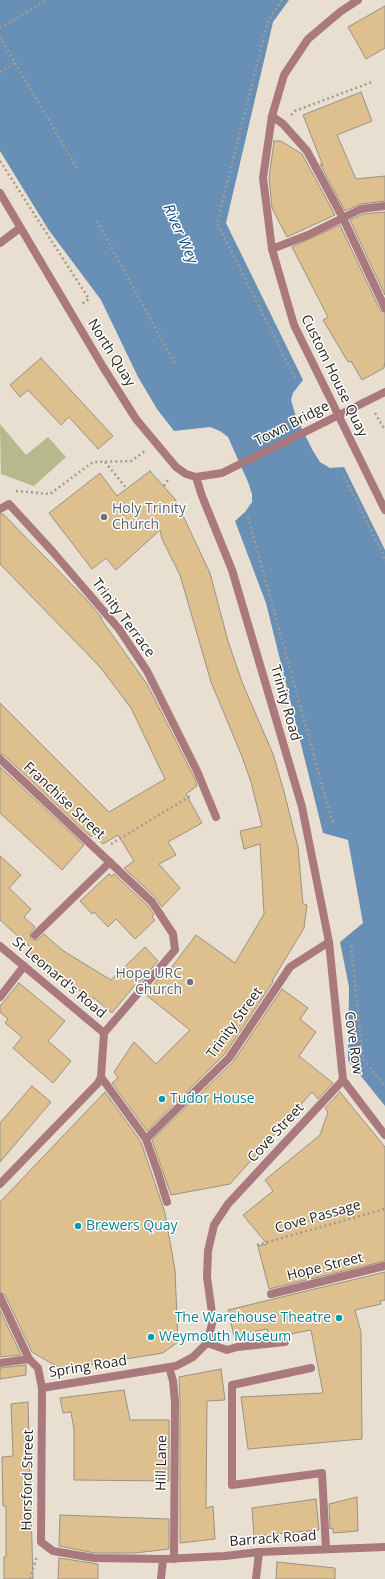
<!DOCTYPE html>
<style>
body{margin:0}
canvas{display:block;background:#e8dfd1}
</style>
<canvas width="385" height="1579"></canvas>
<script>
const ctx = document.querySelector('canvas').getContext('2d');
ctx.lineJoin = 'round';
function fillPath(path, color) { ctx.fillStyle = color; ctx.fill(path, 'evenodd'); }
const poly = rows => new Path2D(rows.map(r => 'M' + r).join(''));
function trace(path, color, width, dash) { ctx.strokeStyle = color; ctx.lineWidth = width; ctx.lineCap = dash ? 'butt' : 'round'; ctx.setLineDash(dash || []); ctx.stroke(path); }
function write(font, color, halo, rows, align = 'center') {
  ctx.font = font + ' "Open Sans",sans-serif'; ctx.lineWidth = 3; ctx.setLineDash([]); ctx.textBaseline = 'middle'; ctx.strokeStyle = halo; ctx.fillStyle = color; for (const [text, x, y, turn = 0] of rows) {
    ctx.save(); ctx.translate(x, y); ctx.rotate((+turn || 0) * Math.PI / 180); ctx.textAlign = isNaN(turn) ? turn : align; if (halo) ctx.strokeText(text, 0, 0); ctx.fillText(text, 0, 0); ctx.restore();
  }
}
fillPath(poly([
 [0,424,26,455,48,437,66,457,34,486,1,474]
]), '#b5b98b');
fillPath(poly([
 [0,0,289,0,273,22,226,223,303,380,293,393,291,400,296,417,313,451,320,462,330,468,344,467,385,550,385,1106,348,1060,349,987,340,942,363,923,348,840,323,833,266,603,235,521,245,512,252,502,252,494,248,482,228,437,220,431,210,427,174,431,157,409,138,377,101,300,48,229,0,151]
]), '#6890b7');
const building = poly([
 [385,6,385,48,366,59,348,27,385,6],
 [361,92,372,121,337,135,356,179,385,176,385,201,360,204,345,211,320,164,323,166,303,115,361,92],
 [274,141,281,141,302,154,335,215,287,237,272,208,269,178,274,141],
 [385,212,385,295,350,220,363,214,385,212],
 [340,225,380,310,385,313,385,361,384,368,362,380,351,361,348,362,323,320,328,317,292,247,340,225],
 [41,358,113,436,98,449,69,417,61,425,28,390,20,397,10,385,41,358],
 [150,471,175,499,210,573,228,641,242,682,273,754,283,788,298,847,303,904,307,905,304,928,272,981,273,982,225,1054,147,1131,112,1083,118,1078,114,1072,134,1042,156,1064,190,1030,145,994,166,970,168,972,196,935,235,963,264,914,260,844,244,849,240,831,262,826,251,782,241,754,211,682,180,575,162,539,160,530,116,570,106,558,92,569,49,513,100,473,117,496,150,471],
 [0,514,3,514,86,599,102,618,101,619,147,684,195,779,197,786,186,794,202,823,168,842,176,855,159,864,180,888,162,907,156,898,124,868,134,861,118,835,103,844,93,835,91,837,4,755,0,754,0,703,109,812,165,779,131,708,100,667,0,564,0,514],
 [0,767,84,845,62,870,0,813,0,767],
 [0,856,21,875,9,888,31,909,24,917,35,927,30,933,31,939,37,940,44,934,62,950,111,980,145,947,158,961,136,987,134,986,112,1013,94,998,91,1000,70,983,37,962,38,961,26,951,30,947,0,920,0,856],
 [109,874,111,876,114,874,148,906,154,915,152,917,155,920,135,939,116,919,108,927,94,912,92,914,80,901,109,874],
 [19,983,65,1021,48,1041,71,1061,53,1083,13,1048,22,1037,5,1023,8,1019,0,1012,0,1006,19,983],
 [282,989,308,1008,300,1019,316,1032,299,1056,333,1083,318,1099,312,1092,230,1184,171,1195,152,1140,233,1062,282,989],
 [32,1086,51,1102,0,1162,0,1123,32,1086],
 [105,1092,141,1142,165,1213,175,1270,178,1342,163,1353,69,1368,56,1366,32,1352,5,1295,0,1292,0,1202,105,1092],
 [340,1092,385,1147,385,1261,269,1289,258,1246,267,1244,243,1215,273,1191,265,1180,320,1135,328,1112,325,1108,340,1092],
 [385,1272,385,1300,380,1301,381,1304,355,1310,361,1332,362,1439,248,1449,241,1397,323,1393,311,1330,269,1338,267,1329,234,1336,228,1310,385,1272],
 [0,1310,21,1355,0,1357,0,1310],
 [26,1365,26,1375,0,1379,0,1368,26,1365],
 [221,1369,225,1400,207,1401,206,1508,213,1506,215,1539,180,1543,180,1402,179,1377,221,1369],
 [124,1390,130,1420,169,1420,169,1481,74,1480,74,1430,71,1412,63,1413,60,1398,124,1390],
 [28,1402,33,1579,4,1579,4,1557,6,1557,6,1506,3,1506,2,1457,13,1456,11,1404,28,1402],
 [357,1497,358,1531,333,1533,333,1528,330,1529,329,1504,357,1497],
 [316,1499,319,1530,254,1536,252,1508,316,1499],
 [60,1515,169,1519,169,1549,135,1553,95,1553,59,1546,60,1515],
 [59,1558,98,1564,98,1579,58,1579,59,1558],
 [277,1562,335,1568,335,1579,276,1579,277,1562]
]);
fillPath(building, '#ddc08e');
trace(building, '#999184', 1);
trace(poly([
 [282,0,268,21,217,223,296,380],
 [0,28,47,0],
 [0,37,78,170],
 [0,72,15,63],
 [291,115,295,111,372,82],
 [0,161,89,299,82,304],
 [97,221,175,364],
 [375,413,385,430],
 [105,462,127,489],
 [344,476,382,552,385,562],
 [164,486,169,478],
 [16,491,50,494,93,462,131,461,145,451],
 [248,517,333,825],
 [111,844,192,795],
 [351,945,363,1059,385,1087],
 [257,1245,385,1209],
 [30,1579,37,1556]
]), '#a29b90', 2.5, [2, 3]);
trace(poly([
 [0,243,20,228],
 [35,935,110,862],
 [0,997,24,966],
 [0,1297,29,1359],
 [207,1343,227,1350,237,1347,285,1342],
 [169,1367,173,1381,175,1402,174,1559],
 [311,1368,232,1385,232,1485,322,1473,326,1549],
 [256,1579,259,1552]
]), '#a9797d', 8);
trace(poly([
 [119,629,147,671,197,771,216,817],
 [158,1173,167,1202]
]), '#a9797d', 8);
trace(poly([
 [358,0,340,12,308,39,284,75,272,116,263,178,272,249,294,325,385,510],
 [272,116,283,124,307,151,343,218,385,308],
 [0,193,103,367,136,419,176,467,186,474,196,477,222,473,325,422],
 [272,249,308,235,361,209,385,206],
 [363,403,385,392],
 [196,477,202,496,232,570,302,807,329,942,343,1080,385,1135],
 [0,509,9,504,53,552,119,629],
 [0,759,152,902,173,934,175,950,104,1033],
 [0,946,104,1033,101,1077,98,1083,0,1184],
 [101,1077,146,1139,158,1173],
 [146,1139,229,1058,290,967,329,942],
 [271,1294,385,1266],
 [0,1363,29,1359,38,1368,42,1388,41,1542,53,1551,94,1558,163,1559,225,1556,259,1552,385,1547],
 [42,1388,176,1366,193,1357,207,1343,213,1320,207,1277,208,1251,214,1225,228,1204,343,1080],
 [161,1579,163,1559]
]), '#a9797d', 8);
trace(poly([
 [325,422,363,403]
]), '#a9797d', 8);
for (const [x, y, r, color] of [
 [104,517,4,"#6b7280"],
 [190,982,4,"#6b7280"],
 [162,1099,4,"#0f9aa8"],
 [78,1226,4,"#0f9aa8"],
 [339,1318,4,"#0f9aa8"],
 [151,1337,4,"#0f9aa8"]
]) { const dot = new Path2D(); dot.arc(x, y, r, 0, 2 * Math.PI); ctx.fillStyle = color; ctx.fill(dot); trace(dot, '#fff', 1.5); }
write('14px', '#221f1a', '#fff', [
 ["North Quay",111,353,58],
 ["Custom House Quay",334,376,64],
 ["Town Bridge",292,424,-27],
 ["Trinity Terrace",123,618,53],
 ["Trinity Road",285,703,74],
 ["Franchise Street",64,801,43],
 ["St Leonard's Road",59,978,40],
 ["Trinity Street",235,1023,-54],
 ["Cove Row",353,1043,82],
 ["Cove Street",276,1133,-47],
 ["Cove Passage",318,1217,-16],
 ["Hope Street",325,1267,-14],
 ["Spring Road",88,1367,-9],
 ["Hill Lane",162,1463,-89],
 ["Horsford Street",28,1480,-89],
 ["Barrack Road",273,1539,-4]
]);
write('14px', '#5b616d', '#fff', [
 ["Holy Trinity",112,509],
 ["Church",112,525],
 ["Hope URC",182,974,"right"],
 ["Church",182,990,"right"]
], 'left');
write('14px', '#0d838f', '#fff', [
 ["Tudor House",170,1099],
 ["Brewers Quay",86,1226],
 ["The Warehouse Theatre",331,1318,"right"],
 ["Weymouth Museum",159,1337]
], 'left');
write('italic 15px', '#135083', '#fff', [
 ["River Wey",180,234,66]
]);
</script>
